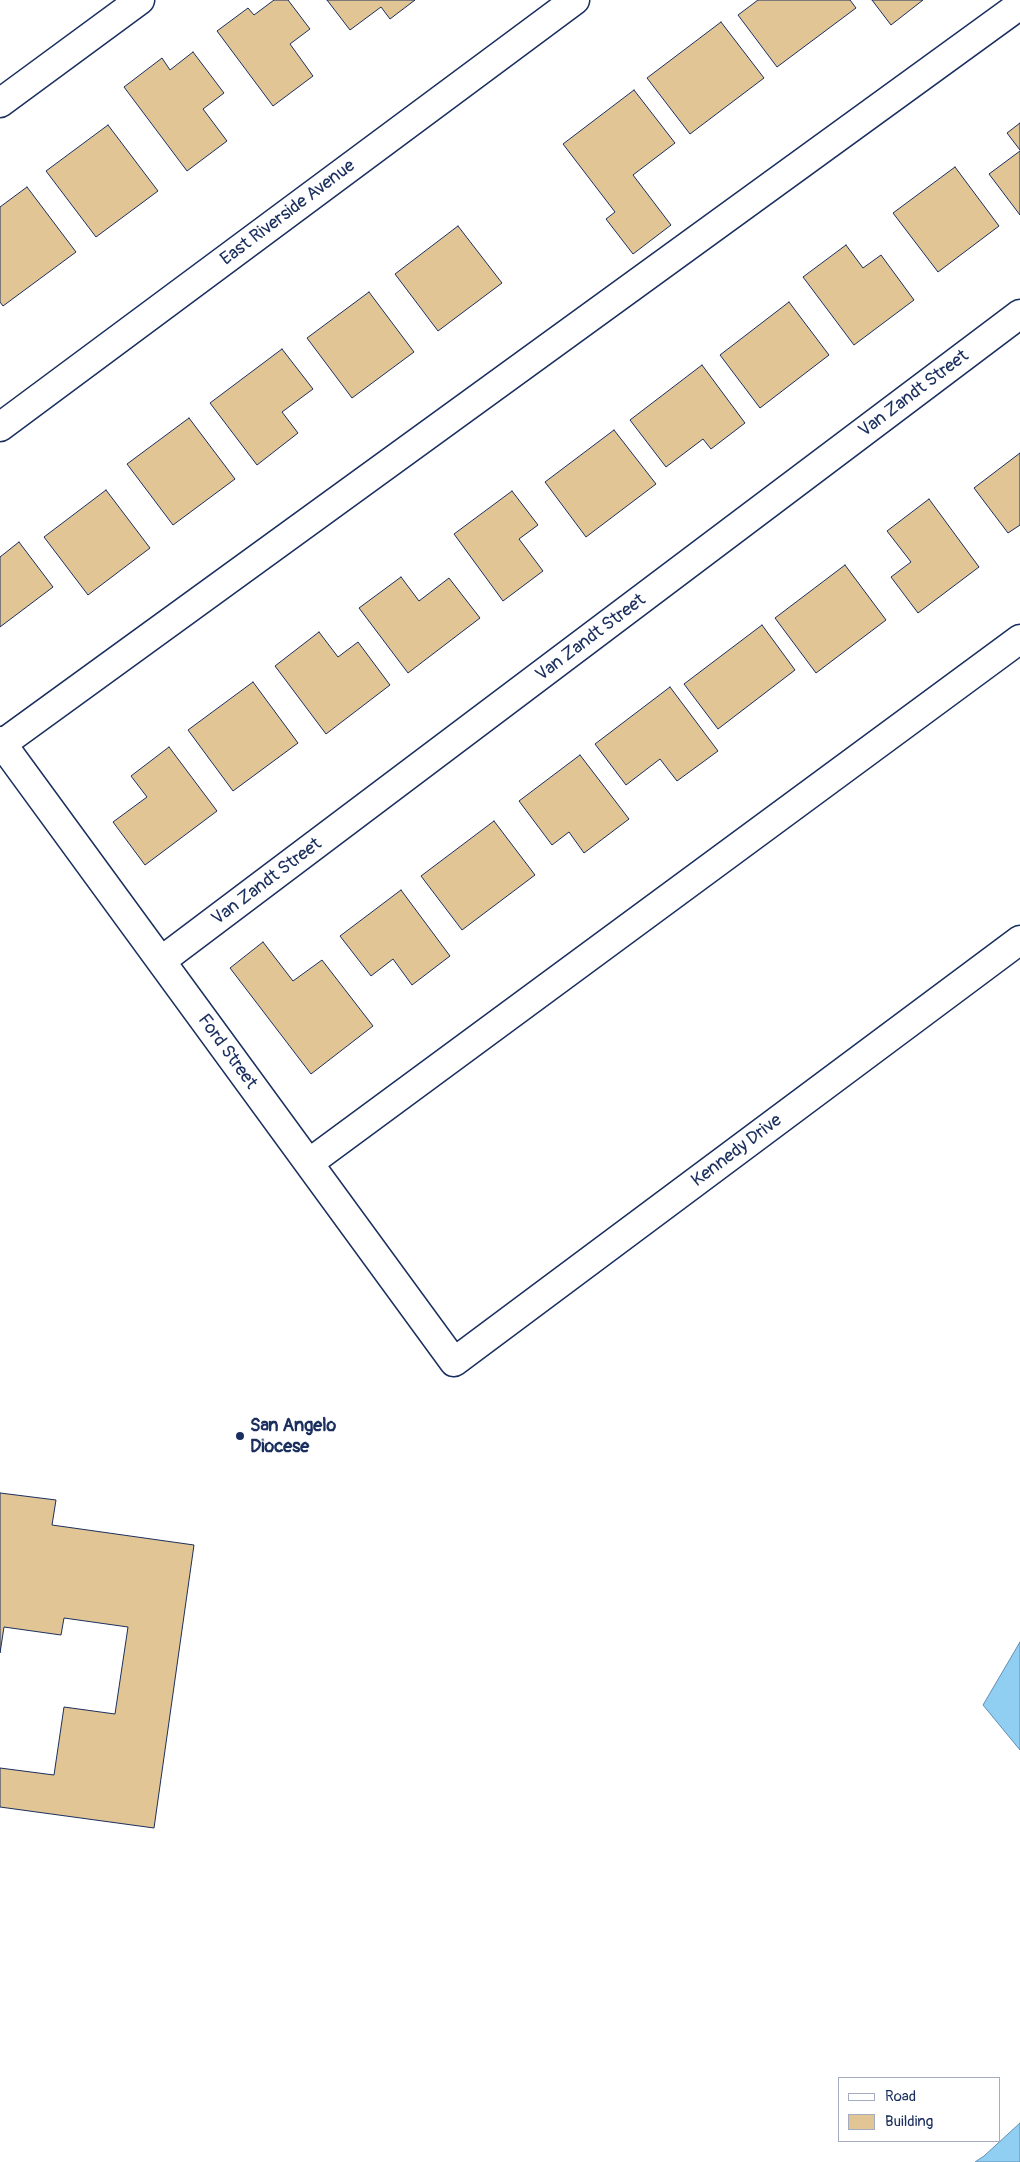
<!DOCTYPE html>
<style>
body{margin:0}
#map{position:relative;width:1020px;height:2162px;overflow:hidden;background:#fff;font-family:Pangolin,sans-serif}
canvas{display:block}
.legend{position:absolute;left:838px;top:2077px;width:162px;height:65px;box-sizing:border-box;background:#fff;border:1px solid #a4acbf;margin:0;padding:6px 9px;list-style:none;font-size:15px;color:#1b2f5e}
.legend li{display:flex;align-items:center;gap:10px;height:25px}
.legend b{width:25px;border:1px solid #a4acbf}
</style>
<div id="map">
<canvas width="1020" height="2162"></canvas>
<ul class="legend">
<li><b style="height:6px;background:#fff"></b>Road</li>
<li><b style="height:14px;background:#e1c595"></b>Building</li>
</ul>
</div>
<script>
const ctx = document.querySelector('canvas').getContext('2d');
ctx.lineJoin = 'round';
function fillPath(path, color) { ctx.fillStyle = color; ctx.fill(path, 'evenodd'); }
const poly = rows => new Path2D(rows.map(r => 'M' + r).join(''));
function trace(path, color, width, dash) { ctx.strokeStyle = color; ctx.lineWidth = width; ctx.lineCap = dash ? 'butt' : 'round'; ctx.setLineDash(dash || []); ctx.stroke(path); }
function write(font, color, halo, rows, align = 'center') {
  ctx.font = font + ' Pangolin,sans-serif'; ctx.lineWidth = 4.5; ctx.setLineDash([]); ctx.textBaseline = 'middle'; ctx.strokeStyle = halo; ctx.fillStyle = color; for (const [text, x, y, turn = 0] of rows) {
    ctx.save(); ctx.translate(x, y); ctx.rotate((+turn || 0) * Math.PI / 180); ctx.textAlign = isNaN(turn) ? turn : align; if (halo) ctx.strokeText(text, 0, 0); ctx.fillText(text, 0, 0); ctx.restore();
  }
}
const water = poly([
 [1020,1642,1020,1750,983,1705,1020,1642],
 [1020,2123,1020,2162,975,2162,984,2156,1020,2123]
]);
fillPath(water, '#90cff1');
trace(water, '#618fb6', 1);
const building = poly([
 [274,0,288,0,310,29,290,44,313,76,273,106,217,31,248,8,254,15,274,0],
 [327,0,415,0,390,19,381,7,350,30,327,0],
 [758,0,850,0,856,8,777,67,738,15,758,0],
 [872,0,923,0,891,25,872,0],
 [721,22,764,78,690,134,647,78,721,22],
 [193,52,224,93,203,109,227,141,187,171,124,87,162,58,170,70,193,52],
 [634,90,675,143,633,175,671,225,633,254,606,219,615,212,563,144,634,90],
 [1020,123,1020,150,1007,133,1020,123],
 [108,125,158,191,96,237,46,171,108,125],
 [1020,151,1020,215,989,174,1020,151],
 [955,167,999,226,938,272,893,213,955,167],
 [27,187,76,252,3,306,0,302,0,207,27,187],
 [458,226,502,283,438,331,395,274,458,226],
 [846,245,863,268,881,255,914,300,854,345,803,277,846,245],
 [369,292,414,352,352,398,307,338,369,292],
 [789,302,829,355,760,408,720,355,789,302],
 [282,349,313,389,282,412,298,433,257,465,210,403,282,349],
 [702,365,745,423,711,449,703,439,666,467,630,420,702,365],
 [189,418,235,479,173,525,127,464,189,418],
 [614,430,656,484,586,537,545,482,614,430],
 [1020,453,1020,525,1008,533,974,488,1020,453],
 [106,490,150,548,88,595,44,537,106,490],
 [512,491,538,525,519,539,543,571,503,601,454,534,512,491],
 [929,499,979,567,918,613,891,577,911,562,887,531,929,499],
 [19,542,53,587,0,627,0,557,19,542],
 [845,565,886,620,816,673,775,618,845,565],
 [401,577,419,601,449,578,480,618,408,673,359,608,401,577],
 [762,625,795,670,718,729,684,684,762,625],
 [319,632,338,657,358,642,390,685,326,734,275,666,319,632],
 [253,682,298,743,233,791,188,730,253,682],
 [670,687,718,751,677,781,660,759,626,785,595,744,670,687],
 [169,747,217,811,145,865,113,822,147,797,131,776,169,747],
 [580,755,629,819,584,853,569,832,552,845,519,801,580,755],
 [494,821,535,875,462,930,421,876,494,821],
 [401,890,450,956,412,985,393,959,371,976,340,936,401,890],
 [263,942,293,981,322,960,373,1026,311,1074,230,968,263,942],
 [0,1493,56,1500,52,1525,194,1545,154,1828,0,1807,0,1768,54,1775,64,1707,115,1714,128,1627,64,1618,61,1635,4,1627,0,1653,0,1493]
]);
fillPath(building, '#e1c595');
trace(building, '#1b2f5e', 1);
const minor = poly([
 [0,103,140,0],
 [0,427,575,0],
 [0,741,454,1362,1020,940],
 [2,744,1020,5],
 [161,961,1020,314],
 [309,1163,1020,639]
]);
trace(minor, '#1b2f5e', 31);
trace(minor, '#fff', 28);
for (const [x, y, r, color] of [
 [240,1436,5,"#1b2f5e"]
]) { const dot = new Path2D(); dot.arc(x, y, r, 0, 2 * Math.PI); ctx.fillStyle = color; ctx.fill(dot); trace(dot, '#fff', 2); }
write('18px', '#1b2f5e', '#fff', [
 ["East Riverside Avenue",288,213,-37],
 ["Van Zandt Street",914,394,-37],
 ["Van Zandt Street",591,638,-37],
 ["Van Zandt Street",267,882,-37],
 ["Ford Street",227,1052,54],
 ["Kennedy Drive",737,1151,-37]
]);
write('bold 18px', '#1b2f5e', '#fff', [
 ["San Angelo",250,1426],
 ["Diocese",250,1447]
], 'left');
</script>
